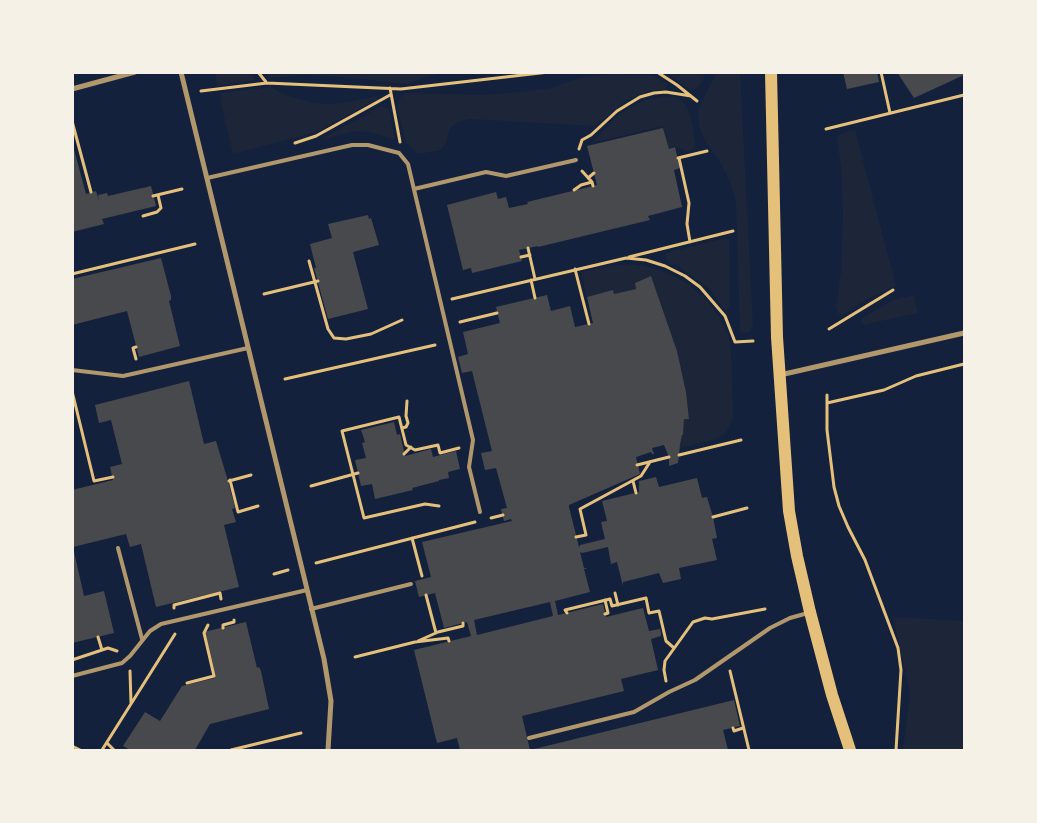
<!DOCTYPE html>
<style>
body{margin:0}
#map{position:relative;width:1037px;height:823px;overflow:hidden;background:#14213d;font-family:"Sofia Sans Condensed",sans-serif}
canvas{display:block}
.frame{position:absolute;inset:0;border:74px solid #f6f1e7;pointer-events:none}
</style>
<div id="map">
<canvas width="1037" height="823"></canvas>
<div class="frame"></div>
</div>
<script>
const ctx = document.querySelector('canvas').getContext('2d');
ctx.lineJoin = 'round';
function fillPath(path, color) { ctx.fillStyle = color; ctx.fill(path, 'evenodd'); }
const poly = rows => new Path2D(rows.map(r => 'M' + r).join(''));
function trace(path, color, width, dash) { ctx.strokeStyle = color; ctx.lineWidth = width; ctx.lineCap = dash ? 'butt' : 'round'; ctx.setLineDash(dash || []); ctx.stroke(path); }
fillPath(poly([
 [221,73,250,73,256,80,217,86,215,74],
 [266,73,443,73,420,79,409,84,331,76,303,75,271,78],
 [667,73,706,73,700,85,697,88,693,89,689,89],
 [716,73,740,73,753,325,750,332,744,333,740,331,740,328,736,202,730,181,719,160,705,141,700,129,698,114,699,108],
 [613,74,648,75,656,77,666,83,668,86,664,90,651,90,627,100,595,126,469,119,458,122,450,128,446,143,441,150,418,154,406,143,397,107,398,101,404,93,482,95,520,92,550,88,582,77],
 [271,87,285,95,314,103,331,104,348,102,379,96,377,99,316,132,233,154,220,99,222,97,221,93],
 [669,96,678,98,686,105,690,114,695,141,695,146,691,150,686,151,675,146,669,148,663,126,592,143,617,116,630,107,645,100],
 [382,106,389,110,395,140,370,132,355,131,320,140],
 [855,130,896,286,867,299,846,313,842,314,839,314,836,307,841,271,843,214,841,167,837,137,840,134],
 [726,238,729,240,730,306,727,310,723,308,711,290,678,266,668,263,665,256,666,253,672,251],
 [632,264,654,268,671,275,688,284,704,297,719,316,728,335,731,349,733,419,724,434,716,439,680,448,682,435,683,435,684,419,689,419,686,392,677,351,651,276,635,283,636,289,614,294,613,288,612,291,587,297,581,272,610,266],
 [914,295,918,313,863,325,861,324,861,320,864,317,893,300],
 [893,617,964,621,964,750,903,750,910,694]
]), '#1d2539');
fillPath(poly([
 [843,72,877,72,879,82,847,89],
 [897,72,964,72,964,75,914,98],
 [663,128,669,149,675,147,680,168,674,170,682,207,648,216,650,220,538,247,538,246,519,250,522,261,472,273,471,268,463,270,447,205,496,192,498,199,506,197,509,208,528,204,527,202,597,185,587,146],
 [72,142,86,194,96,191,99,201,98,195,107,193,108,196,151,186,156,206,102,219,104,224,72,232],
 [368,215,369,219,371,218,379,245,353,252,368,309,328,319,314,268,316,268,310,244,332,238,328,224],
 [161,258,171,296,171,300,169,301,180,346,139,357,127,311,72,325,72,279],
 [651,276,677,351,686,392,689,419,684,419,683,435,682,435,680,445,678,463,669,466,669,457,664,445,652,448,654,454,652,454,651,452,636,457,640,474,569,505,569,507,579,547,580,546,580,545,605,539,601,522,607,521,602,501,639,492,639,481,656,477,659,487,697,478,702,498,707,497,713,517,717,538,712,539,717,560,679,568,681,579,663,583,659,573,623,582,623,586,617,562,611,564,608,547,582,553,580,552,584,568,588,568,584,569,590,592,555,601,558,615,603,604,606,617,643,608,649,631,660,629,661,633,661,636,651,639,658,670,621,679,624,691,522,716,530,750,734,700,740,726,723,730,728,750,460,750,457,738,437,743,414,650,471,636,467,622,444,628,435,593,419,597,415,581,431,577,422,542,512,521,511,519,504,521,501,509,507,508,496,468,485,470,481,453,492,451,472,371,462,373,458,357,468,354,463,332,500,323,496,307,547,295,551,311,570,306,575,327,593,323,587,297,613,290,614,294,636,289,635,283],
 [550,602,553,616,477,635,474,620],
 [189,381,204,444,216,441,228,481,235,508,232,509,236,522,224,525,239,587,156,607,141,544,130,547,126,534,73,547,84,596,104,591,114,633,72,643,72,490,113,480,110,467,122,464,111,420,99,423,95,405],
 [394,422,397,435,400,434,405,456,431,449,433,457,456,451,460,469,448,472,449,478,439,480,439,481,412,488,413,490,375,499,372,484,361,486,355,460,366,458,362,443,365,442,361,430],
 [246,622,257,668,259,667,261,671,269,709,210,724,195,750,130,750,123,746,145,712,160,721,182,686,215,678,204,632]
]), '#48494c');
trace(poly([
 [258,72,266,82],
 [657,72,677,85,697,101],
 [881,72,890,113],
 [390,88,400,142],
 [201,91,267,83,401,89,549,72],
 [72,121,91,192],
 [826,129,964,95],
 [295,143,316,136,390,95],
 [579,149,582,140,591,135,617,111,640,97,654,93,666,92,691,96],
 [678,158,707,151],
 [679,158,689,203,687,224,690,242],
 [582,171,592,182,593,186],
 [588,178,594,173],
 [574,190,581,185,592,182],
 [153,196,182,189],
 [143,216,157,212,161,208,158,195],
 [528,248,535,279],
 [521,257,530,255],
 [629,257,733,231],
 [309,261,328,329,334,338,346,339,371,334,402,320],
 [575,269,589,324],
 [72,274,195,244],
 [531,280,535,298],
 [264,294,318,281],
 [452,299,626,258,646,260,665,266,685,276,700,287,725,316,735,342,753,341],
 [460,322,497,313],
 [829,329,893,290],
 [136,359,133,348,136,347],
 [285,379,435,345],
 [72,391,94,481,113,477],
 [827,395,827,430,834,487,839,506,848,527,865,560,898,648,901,670,896,750],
 [827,403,884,390,916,376,964,364],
 [402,428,406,427,408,423,406,416,407,401],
 [404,454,411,447],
 [679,455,741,440],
 [637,465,669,457],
 [230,480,238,512,258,506],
 [229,481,251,475],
 [633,481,636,493],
 [311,486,358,473],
 [439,506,425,504,364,518,342,431,399,417,406,445,415,450,438,445,440,453,459,448],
 [713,517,747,508],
 [491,518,503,515],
 [576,537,586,535,580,509,641,476,650,462],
 [412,538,422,576],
 [316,563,475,522],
 [274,574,288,570],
 [615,593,618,605],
 [426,595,436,633],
 [605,600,608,613,605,614],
 [174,608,174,605,220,593,221,599],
 [567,613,565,610,610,599,612,606,646,598,649,613,659,611,666,641,674,648],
 [223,628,223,625,234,622,234,620],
 [98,637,102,650],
 [418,641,438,632,463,626,463,623],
 [355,657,415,642,448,638,449,641],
 [72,660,108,648,117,651],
 [130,671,131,703],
 [730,671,749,750],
 [666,681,664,670,665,661,693,622,705,618,712,619,765,609],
 [187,683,214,676,204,633,208,625],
 [733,728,734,731,743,728],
 [107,743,114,750],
 [72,746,80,750],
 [102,750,175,634],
 [231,750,301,733]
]), '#e5c07b', 3);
trace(poly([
 [207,178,352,145,368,145,399,153,408,164,473,440,469,467,480,512],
 [414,189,486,172,506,176,576,160],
 [72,370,123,376,248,348],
 [118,548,142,639],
 [311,609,411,584],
 [72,676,122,663,130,656,150,631,161,624,307,590],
 [529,738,634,712,669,692,695,680,770,628,790,618,808,613]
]), '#b1986c', 4);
trace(poly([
 [181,72,324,659,331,701,328,750],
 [72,89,135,72],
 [780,375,964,333]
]), '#b1986c', 5);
trace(poly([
 [771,72,777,337,789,511,797,556,810,612,832,695,850,750]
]), '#e5c07b', 12);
</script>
